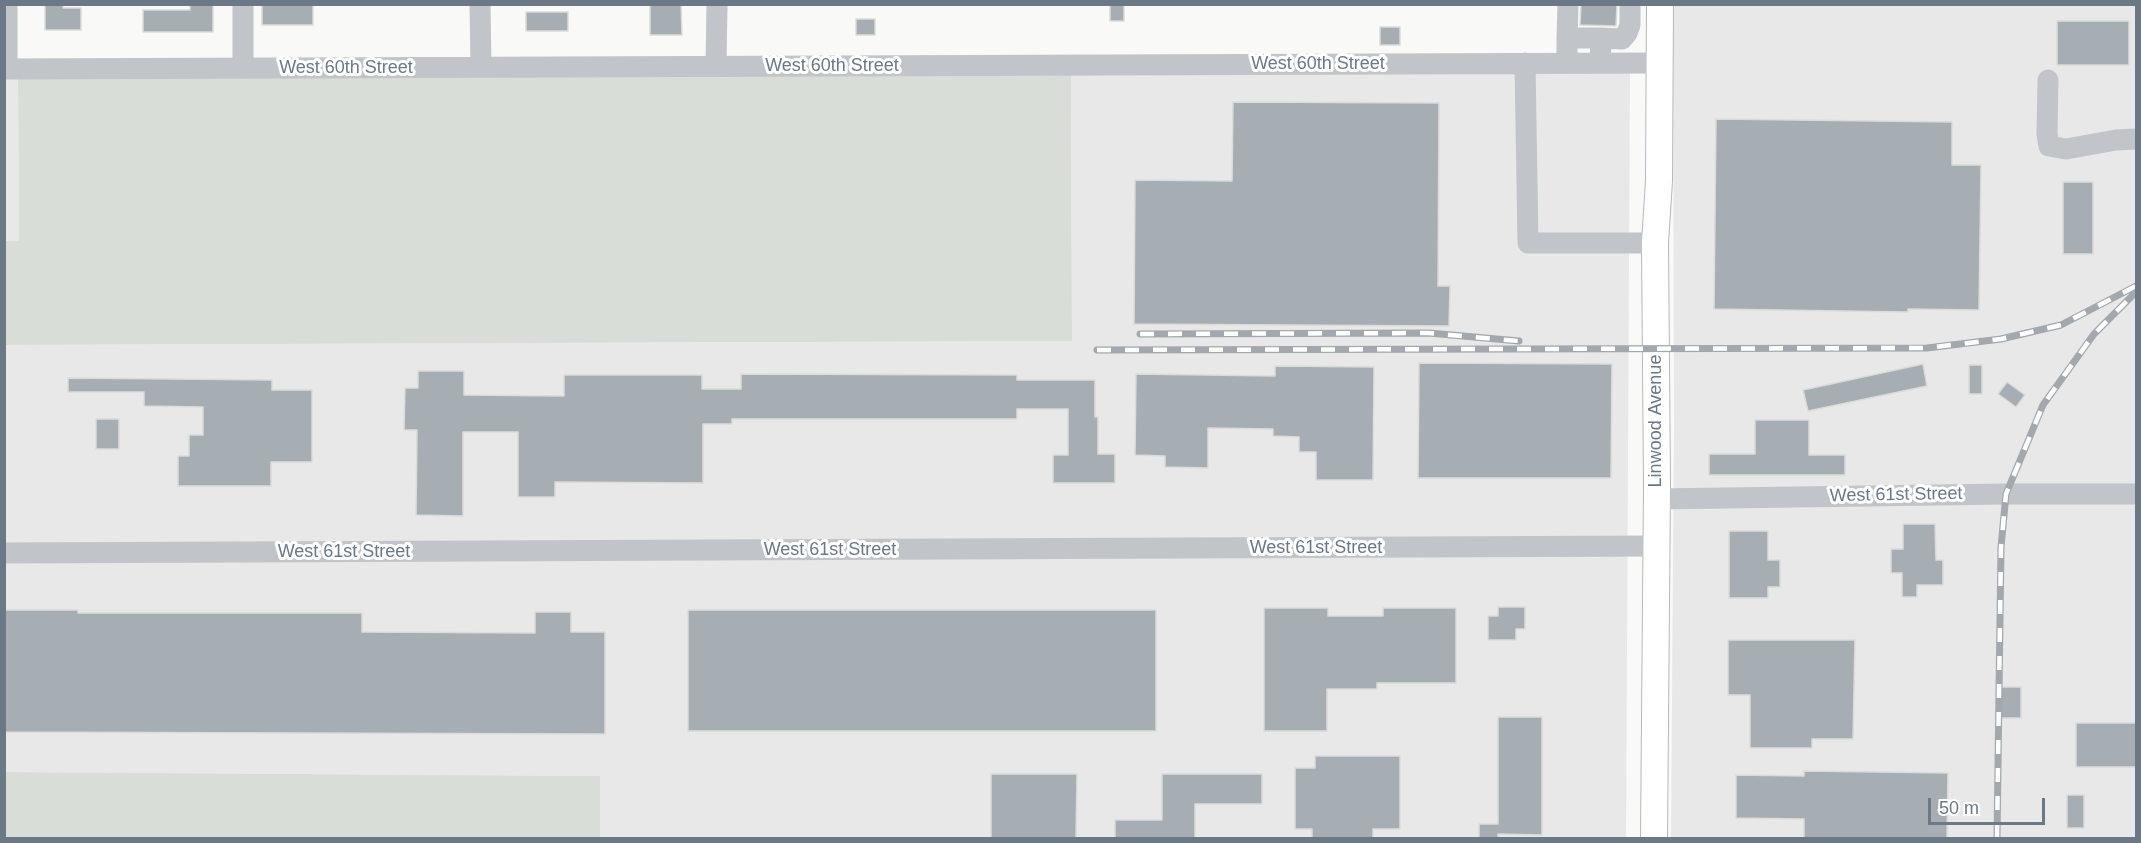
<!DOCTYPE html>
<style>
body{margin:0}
#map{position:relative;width:2141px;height:843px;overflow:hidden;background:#f9f9f7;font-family:Arial,sans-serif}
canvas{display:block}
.frame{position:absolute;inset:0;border:6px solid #6b7885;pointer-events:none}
.scale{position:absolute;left:1928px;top:798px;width:117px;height:27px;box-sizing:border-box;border:3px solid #6b7885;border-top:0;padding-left:8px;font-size:18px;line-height:21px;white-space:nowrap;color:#6b7885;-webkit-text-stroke:4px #fff;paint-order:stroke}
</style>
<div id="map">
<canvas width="2141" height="843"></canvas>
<div class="frame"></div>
<div class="scale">50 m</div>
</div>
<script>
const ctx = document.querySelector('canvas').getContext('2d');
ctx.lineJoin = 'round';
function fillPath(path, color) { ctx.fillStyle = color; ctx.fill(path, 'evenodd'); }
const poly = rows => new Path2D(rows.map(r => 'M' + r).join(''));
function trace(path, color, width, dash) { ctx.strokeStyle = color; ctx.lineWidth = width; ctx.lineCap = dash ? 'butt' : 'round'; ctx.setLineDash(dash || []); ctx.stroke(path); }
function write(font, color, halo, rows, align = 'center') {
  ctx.font = font + ' Arial,sans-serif'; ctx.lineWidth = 6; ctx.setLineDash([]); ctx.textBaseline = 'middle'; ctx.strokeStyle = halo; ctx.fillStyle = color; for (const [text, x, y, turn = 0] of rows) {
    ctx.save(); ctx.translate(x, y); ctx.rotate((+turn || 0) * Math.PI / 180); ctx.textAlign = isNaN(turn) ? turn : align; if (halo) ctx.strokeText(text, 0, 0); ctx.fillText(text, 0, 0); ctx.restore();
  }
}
fillPath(poly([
 [1673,5,2136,5,2136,838,1671,838,1674,429],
 [1630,72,1626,838,600,838,600,776,5,772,5,345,1072,341,1071,74],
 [4,78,18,78,19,241,5,241]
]), '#e7e8e7');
fillPath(poly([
 [1071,74,1072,341,5,345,4,241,19,241,18,78],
 [5,772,600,776,600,838,5,838]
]), '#d9ddd7');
const building = poly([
 [45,4,63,4,63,8,81,8,81,30,45,30,45,4],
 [190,4,213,4,213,32,143,32,143,10,190,10,190,4],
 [262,4,313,4,313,25,262,25,262,4],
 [650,4,681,4,682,35,650,35,650,4],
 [1110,4,1124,4,1124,21,1110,21,1110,4],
 [1581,4,1617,4,1616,26,1580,25,1581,4],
 [526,12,568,12,568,31,526,31,526,12],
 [856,19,875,19,875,35,856,35,856,19],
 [2057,21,2129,21,2129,65,2057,65,2057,21],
 [1380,27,1400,27,1400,45,1380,45,1380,27],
 [1233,102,1439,103,1438,286,1450,286,1449,326,1134,324,1135,180,1232,181,1233,102],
 [1716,119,1952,122,1952,165,1981,165,1979,310,1908,309,1908,312,1714,309,1716,119],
 [2063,182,2093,182,2093,254,2063,254,2063,182],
 [1419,363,1612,364,1611,478,1418,478,1419,363],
 [1923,364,1927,386,1808,411,1803,390,1923,364],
 [1969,365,1982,365,1982,394,1969,394,1969,365],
 [1275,366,1374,367,1373,480,1316,480,1316,452,1299,452,1299,437,1273,436,1273,429,1208,428,1208,468,1165,467,1165,456,1135,455,1136,374,1275,376,1275,366],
 [418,371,464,371,464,395,564,396,564,375,702,375,702,389,741,389,741,374,1017,375,1017,380,1095,380,1095,417,1098,417,1098,454,1115,454,1115,483,1053,483,1053,455,1068,455,1068,409,1017,409,1017,419,732,419,732,424,703,424,703,483,555,482,555,497,518,497,518,432,463,432,463,516,416,515,417,430,404,430,405,388,418,388,418,371],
 [68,378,272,380,272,390,312,390,312,462,271,462,271,486,178,486,178,456,189,456,189,435,203,435,203,407,144,406,144,392,68,392,68,378],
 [2007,382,2025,395,2016,407,1998,394,2007,382],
 [96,419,119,419,119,449,96,449,96,419],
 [1755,420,1809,420,1809,455,1845,455,1845,475,1709,475,1709,454,1755,454,1755,420],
 [1903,524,1935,524,1936,560,1943,560,1943,585,1917,585,1917,597,1902,597,1902,573,1891,573,1891,549,1903,549,1903,524],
 [1729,531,1768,531,1768,560,1780,560,1780,587,1768,587,1768,598,1729,598,1729,531],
 [1498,607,1525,607,1525,629,1516,629,1516,640,1488,640,1488,616,1498,616,1498,607],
 [1264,608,1328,608,1328,616,1383,616,1383,608,1456,608,1456,683,1377,683,1377,689,1327,689,1327,731,1264,731,1264,608],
 [4,610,78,610,78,613,362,613,362,632,535,633,535,612,571,612,571,632,605,632,605,734,4,732,4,610],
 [688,610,1156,610,1156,731,688,731,688,610],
 [1728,640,1855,640,1853,739,1812,739,1812,748,1750,748,1750,695,1728,695,1728,640],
 [1997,687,2021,687,2021,718,1997,718,1997,687],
 [1498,717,1542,717,1542,835,1498,834,1498,838,1479,838,1479,824,1498,824,1498,717],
 [2076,723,2136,723,2136,767,2076,767,2076,723],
 [1315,756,1400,756,1400,829,1373,829,1373,838,1312,838,1312,829,1295,829,1295,768,1315,768,1315,756],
 [1804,771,1948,773,1947,838,1804,838,1804,819,1736,818,1736,775,1804,776,1804,771],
 [991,774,1077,774,1076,838,991,838,991,774],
 [1162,774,1262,774,1262,804,1195,804,1195,838,1115,838,1115,820,1162,820,1162,774],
 [2067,795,2084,795,2084,828,2067,828,2067,795]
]);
fillPath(building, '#a6adb3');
trace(building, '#dbdbd9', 1.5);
const major = poly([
 [1654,838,1657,486,1655,243,1659,181,1660,4]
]);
trace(major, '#b4b8bc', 28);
trace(poly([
 [7,4,7,69],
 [243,4,243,68],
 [480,4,481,67],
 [1567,38,1568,4],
 [1600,38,1622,39,1627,33,1630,25,1630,4],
 [1525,63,1528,243,1655,243],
 [1567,63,1567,38,1600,38,1601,62],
 [716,66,717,4],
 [4,69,1659,63],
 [2048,80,2047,134,2049,146,2066,149,2116,140,2136,139],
 [1656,499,2006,494,2136,494],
 [4,553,1655,546]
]), '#c1c4c8', 21);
trace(major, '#fff', 26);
const rail = poly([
 [1140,334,1429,333,1519,341],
 [1097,350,1927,348,2001,339,2061,325,2136,286],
 [1997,838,2001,547,2006,494,2043,405,2094,334,2136,292]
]);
trace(rail, '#a3a8ae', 7);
trace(rail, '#fff', 4.5, [14]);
write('18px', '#6b7885', '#fff', [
 ["West 60th Street",1318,64],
 ["West 60th Street",832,66],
 ["West 60th Street",346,68],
 ["Linwood Avenue",1656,421,-90],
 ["West 61st Street",1896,495,-1],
 ["West 61st Street",1316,548],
 ["West 61st Street",830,550],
 ["West 61st Street",344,552]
]);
</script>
